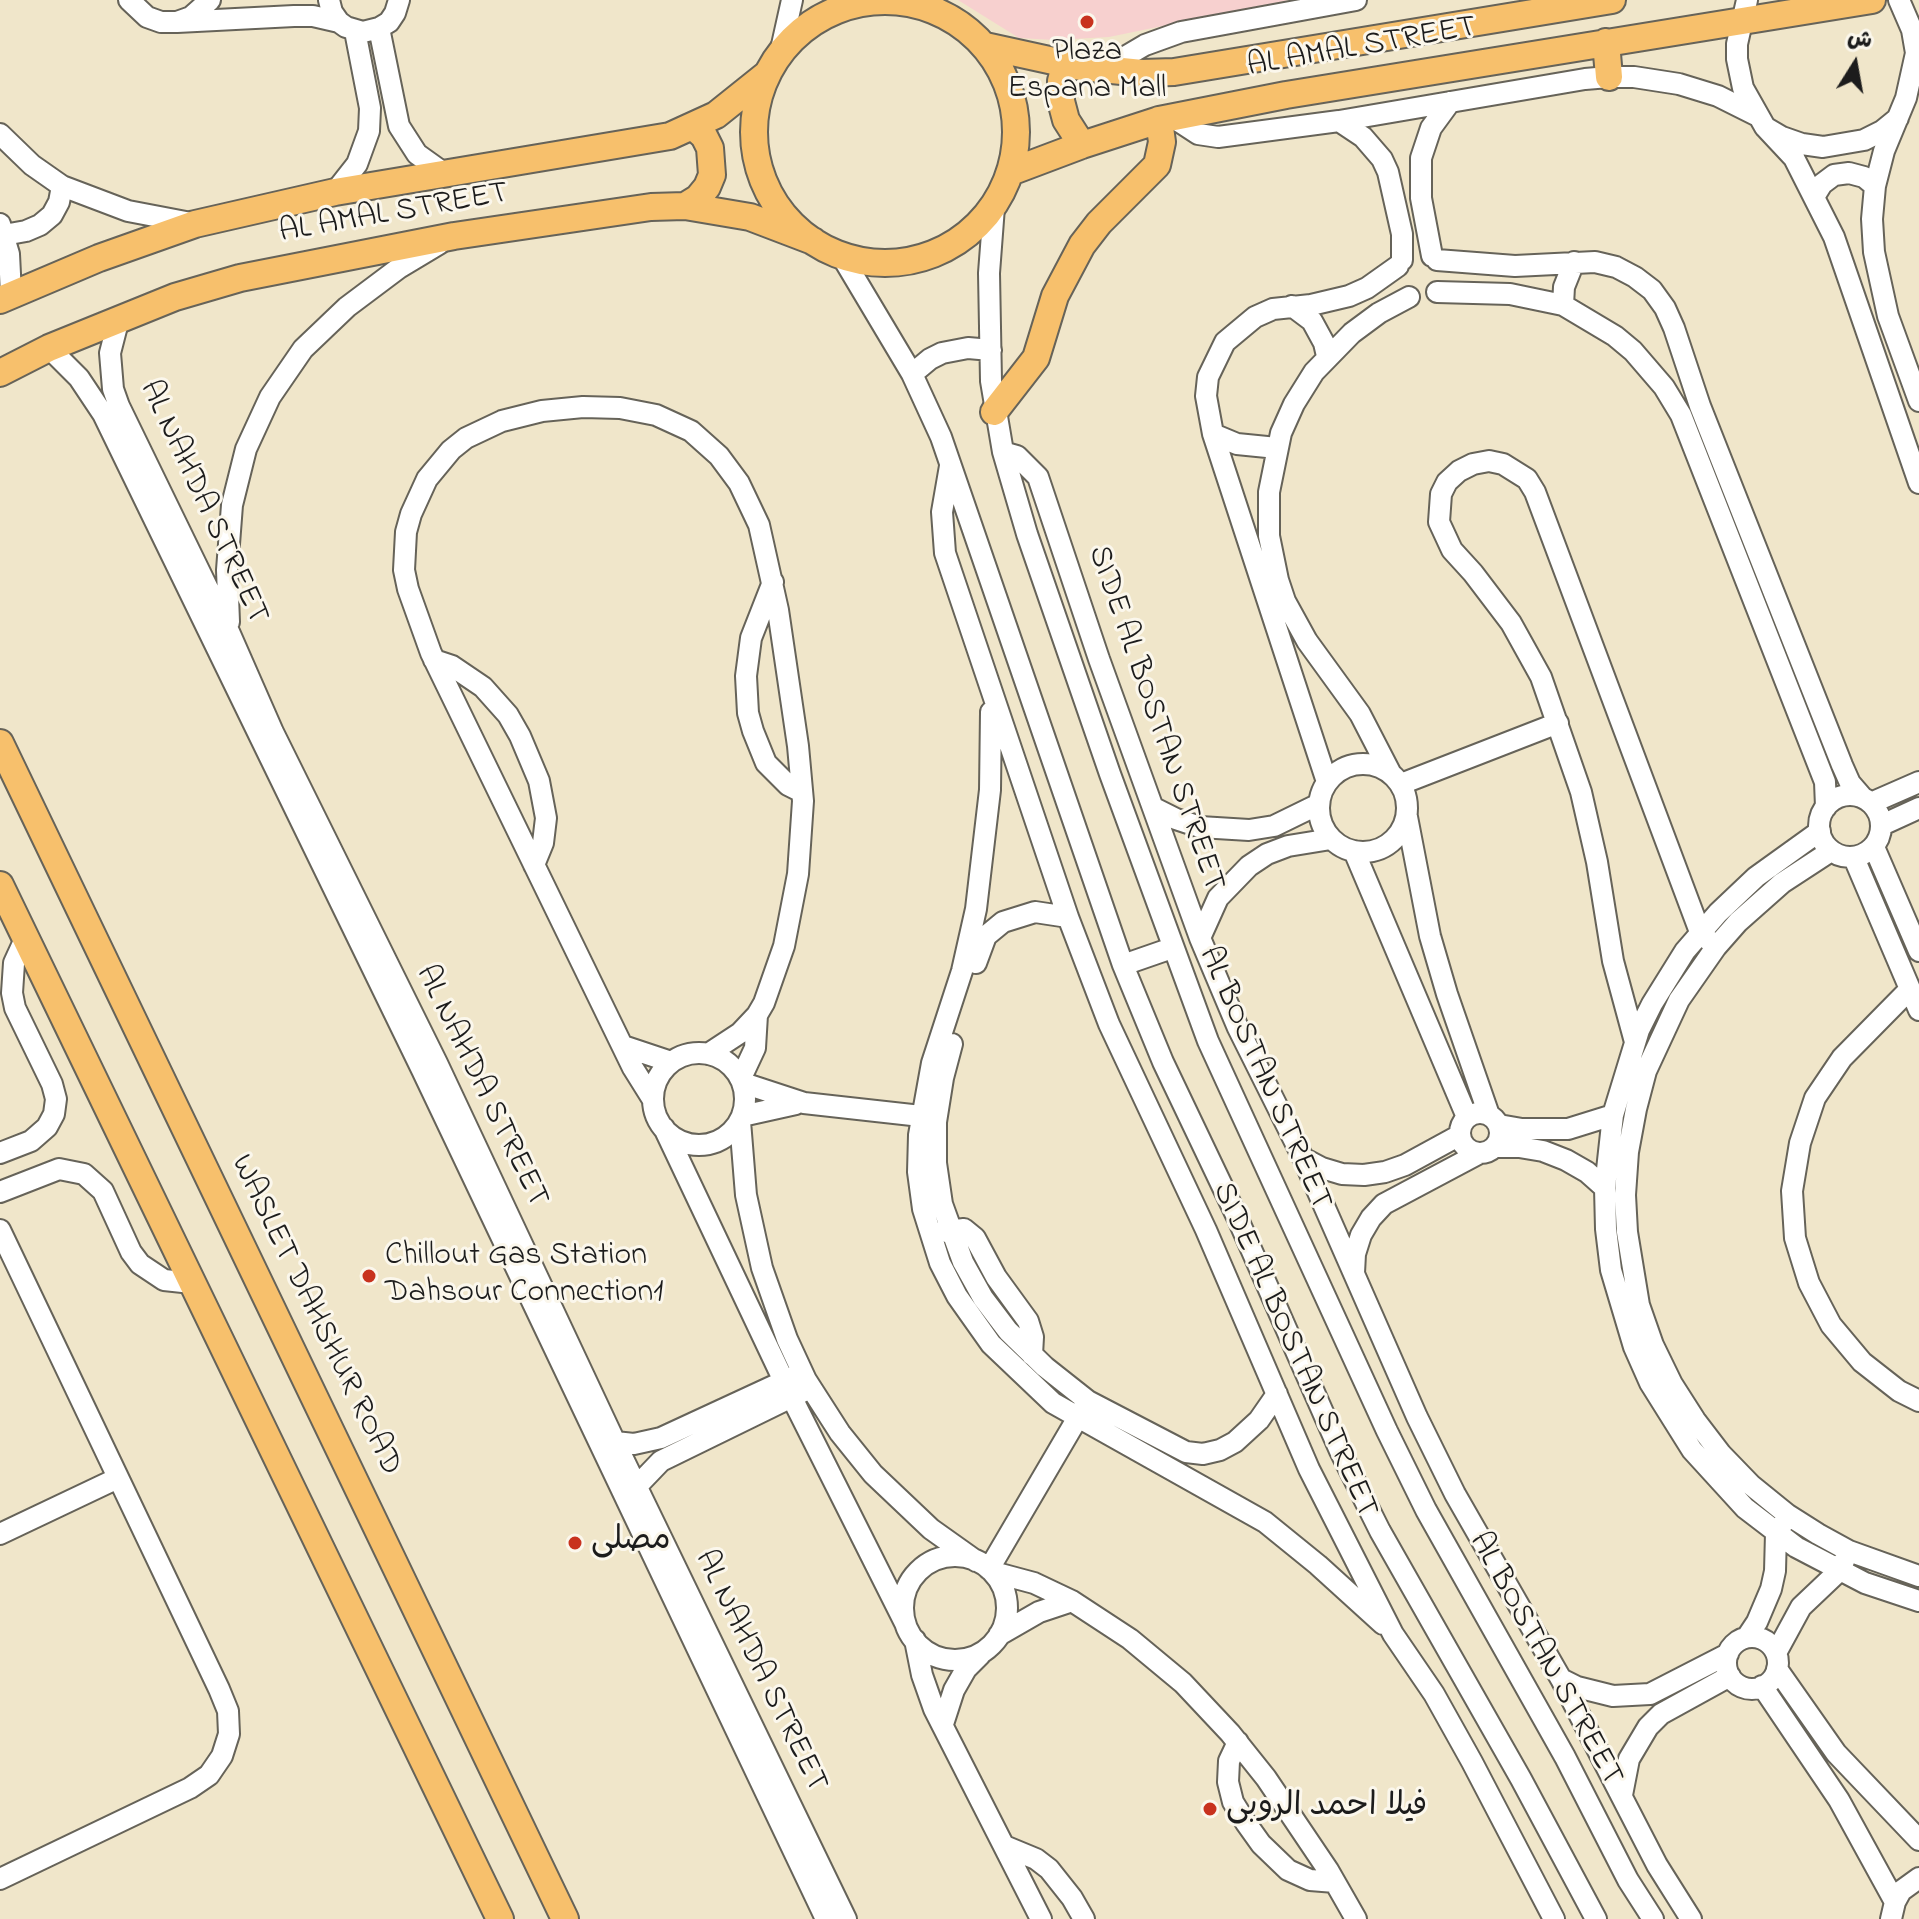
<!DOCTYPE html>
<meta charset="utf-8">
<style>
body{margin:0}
#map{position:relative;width:1919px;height:1919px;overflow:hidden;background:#f0e6ca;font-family:"Indie Flower","Playpen Sans Arabic",sans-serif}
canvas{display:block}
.north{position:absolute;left:1815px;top:24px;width:80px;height:80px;-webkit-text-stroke:6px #fbf7ec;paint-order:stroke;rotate:11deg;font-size:22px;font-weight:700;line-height:32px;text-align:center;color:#1c1c1c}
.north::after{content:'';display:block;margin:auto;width:28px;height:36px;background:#1c1c1c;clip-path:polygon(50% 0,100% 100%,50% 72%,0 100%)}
</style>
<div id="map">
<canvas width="1919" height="1919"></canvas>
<div class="north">ش</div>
</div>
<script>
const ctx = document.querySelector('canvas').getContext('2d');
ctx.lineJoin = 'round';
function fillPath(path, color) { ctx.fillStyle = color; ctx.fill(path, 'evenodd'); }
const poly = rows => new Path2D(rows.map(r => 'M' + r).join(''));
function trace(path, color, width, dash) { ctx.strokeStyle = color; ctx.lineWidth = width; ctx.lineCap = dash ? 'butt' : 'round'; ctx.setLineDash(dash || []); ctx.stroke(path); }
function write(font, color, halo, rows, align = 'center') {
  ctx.font = font + ' "Indie Flower","Playpen Sans Arabic",sans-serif'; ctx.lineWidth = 6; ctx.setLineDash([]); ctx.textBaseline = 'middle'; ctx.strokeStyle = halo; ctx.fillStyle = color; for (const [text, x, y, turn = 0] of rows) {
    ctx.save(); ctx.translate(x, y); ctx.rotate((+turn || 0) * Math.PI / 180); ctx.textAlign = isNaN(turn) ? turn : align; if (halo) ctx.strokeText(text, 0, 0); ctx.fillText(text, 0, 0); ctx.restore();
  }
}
fillPath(poly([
 [958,0,1289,0,1109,37,1054,40,1019,38]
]), '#f7d0cf');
const minor = poly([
 [129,0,147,17,161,22,177,22,191,17,210,0],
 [329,0,332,12,339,22,346,27,363,32,379,28,389,22,395,13,399,0],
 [925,0,961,26],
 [1747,0,1737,44,1737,59,1743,88,1765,127,1782,137,1802,144,1823,147,1864,140,1882,131,1898,118],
 [1899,0,1912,30,1916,53,1906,98,1884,151,1875,186,1872,219,1874,252,1888,316,1919,401],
 [177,22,294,16,313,16,339,22],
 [379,28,399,126,417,154,445,174],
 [780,54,792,0],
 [1112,70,1128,55,1145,45,1181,32,1356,0],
 [1172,117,1198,134,1218,137,1339,121,1585,79,1609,77,1634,77,1679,84,1718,96,1756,115],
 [1339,121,1363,137,1382,159,1388,172,1402,234,1402,260],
 [1765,127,1794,158,1834,237,1919,483],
 [0,134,32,165,62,186,128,211,191,223],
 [335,192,357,164,369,131,370,108,355,31],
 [1814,197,1822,184,1834,175,1849,173,1864,177,1875,186],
 [994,207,989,273,991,381,1003,452,1027,534,1110,774,1208,1041,1387,1431,1426,1510,1565,1757,1628,1880,1653,1919],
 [0,224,9,254,11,294],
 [4,235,26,231,40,225,52,215,59,202,62,186],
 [841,255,912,374,941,437,1123,965,1163,1062,1237,1217,1340,1451,1380,1531,1521,1779,1596,1919],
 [1432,256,1421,198,1421,158,1431,128,1450,102],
 [1437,260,1515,266,1595,262,1616,267,1635,277,1652,290,1665,308,1674,328,1700,406,1842,765,1850,783,1863,798],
 [1437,292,1510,294,1563,305,1615,336,1633,351,1664,387,1681,415,1825,782,1826,807],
 [1563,305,1564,287,1574,262],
 [1292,306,1312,321,1324,343,1327,356],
 [119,318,110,353,113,389,119,406,230,634,273,732,437,1063,615,1442,846,1919],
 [49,348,79,378,103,414,422,1070,826,1919],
 [912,374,930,359,942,353,968,348,991,350],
 [1213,434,1237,444,1277,448],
 [1003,452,1017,456,1038,477,1099,659,1200,938,1238,1028,1303,1158,1417,1417,1455,1494,1561,1679,1657,1865,1691,1919],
 [950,466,942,512,945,553,1068,917,1109,1024,1206,1230,1309,1469,1393,1634,1434,1694,1472,1762,1554,1919],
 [773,582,751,638,746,676,748,713,753,731,766,763,788,785,802,792],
 [229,622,227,570,232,505,246,449,270,397,303,349,347,307,399,268,439,244],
 [434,660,452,666,483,687,508,715,520,736,539,781,546,818,543,843,534,865],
 [991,712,990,790,976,909,962,971,932,1063,919,1135,918,1172,923,1209,940,1263,957,1296,991,1344,1053,1403,1265,1522,1318,1565,1383,1624],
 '1319 808a44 44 0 1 1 88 0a44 44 0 1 1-88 0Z',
 [1391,774,1360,714,1307,641,1285,601,1278,580,1269,536,1269,492,1281,433,1294,404,1314,372,1352,333,1379,313,1409,297],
 [1327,782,1213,434,1206,396,1208,377,1225,342,1255,317,1273,309,1311,305,1349,296,1367,288,1398,266],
 [1401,784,1558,723],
 '1819 826a31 31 0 1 1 62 0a31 31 0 1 1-62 0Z',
 [1871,803,1919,782],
 [1154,808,1176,819,1200,827,1249,830,1274,826,1319,804],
 [1407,817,1430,936,1447,994,1489,1115],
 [1882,825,1919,808],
 [1820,831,1756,877,1718,913,1685,951,1652,1004,1639,1030,1613,1115,1605,1188,1606,1229,1611,1270,1634,1347,1650,1383,1692,1450,1745,1508,1796,1547,1865,1583,1919,1601],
 [1874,847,1919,951],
 [1354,851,1467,1117],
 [1831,851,1782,883,1738,922,1716,947,1679,1000,1646,1071,1636,1109,1628,1152,1625,1195,1627,1232,1639,1305,1653,1345,1672,1384,1695,1420,1721,1454,1751,1485,1788,1515,1818,1534,1849,1551,1919,1576],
 [1854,858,1919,1010],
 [1200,938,1218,898,1249,866,1267,854,1288,846,1331,839],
 [976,963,986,936,1003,922,1035,912,1068,917],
 [1123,965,1172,948],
 [1910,989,1842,1058,1815,1098,1800,1143,1792,1191,1795,1238,1809,1283,1831,1325,1862,1362,1899,1391,1919,1401],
 [1635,1042,1613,961,1597,862,1581,792,1541,677,1511,623,1473,573,1452,550,1439,522,1441,494,1447,482,1459,471,1473,464,1489,461,1503,464,1527,479,1535,492,1700,932,1716,947],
 [952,1044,943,1078,936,1122,936,1163,942,1204,963,1262,983,1298,1008,1331,1045,1367,1088,1401,1186,1452,1203,1454,1220,1450,1235,1442,1259,1420,1277,1394],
 [623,1046,671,1062],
 '653 1099a46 46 0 1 1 92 0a46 46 0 1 1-92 0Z',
 [741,1078,755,1048,757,1015],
 [743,1083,804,1103,921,1116],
 [653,1100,633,1068,431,653,408,589,404,570,406,532,411,514,427,479,451,450,466,438,502,421,542,411,583,407,620,408,656,415,691,431,719,456,739,483,759,525,778,610,798,746,803,801,798,874,784,946,764,1003,757,1015,740,1033,708,1054],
 '1460 1133a20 20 0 1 1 40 0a20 20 0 1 1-40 0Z',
 [742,1116,796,1104],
 [740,1121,746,1195,762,1268,787,1339,806,1380,840,1433,873,1474,931,1529,976,1561],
 [1499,1125,1522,1129,1568,1129,1613,1115],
 [664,1128,792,1398,905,1623],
 [1495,1147,1519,1147,1543,1151,1566,1160,1587,1172,1605,1188],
 [0,1153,31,1141,47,1127,54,1114,56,1099,52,1084,15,1008,12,993,14,963,25,939],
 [1303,1158,1322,1168,1342,1174,1364,1175,1385,1172,1405,1165,1460,1135],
 [0,1192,59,1169,84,1174,103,1191,131,1252,140,1264,164,1280,192,1283],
 [0,1230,219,1689,228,1711,229,1734,222,1756,209,1775,190,1788,0,1879],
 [941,1232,964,1229,975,1238,996,1277,1028,1321,1033,1337,1032,1355],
 [1354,1273,1355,1254,1361,1235,1371,1218,1384,1204,1480,1153],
 [615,1442,634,1444,661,1438,795,1376],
 [628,1490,637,1486,661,1461,804,1391],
 [0,1534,118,1478],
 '903 1608a52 52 0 1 1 104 0a52 52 0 1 1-104 0Z',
 [989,1569,1084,1407],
 [993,1572,1034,1583,1072,1601,1130,1639,1183,1683,1230,1733,1266,1778,1328,1870,1356,1919],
 [999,1635,1039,1612,1072,1601],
 [1747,1637,1757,1622,1771,1589,1775,1571,1776,1533,1782,1525],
 '1726 1663a26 26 0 1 1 52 0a26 26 0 1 1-52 0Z',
 [915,1640,922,1675,934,1709,1041,1919],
 [1776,1653,1801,1607,1839,1571,1844,1561],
 [1777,1669,1836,1753,1919,1840],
 [1561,1679,1577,1687,1613,1696,1650,1694,1728,1654],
 [1762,1686,1839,1800,1895,1902],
 [943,1724,954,1690,966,1669,980,1655],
 [1238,1742,1229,1761,1228,1782,1233,1802,1246,1823,1261,1844,1288,1870,1310,1880,1335,1882],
 [1622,1795,1629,1759,1648,1727,1661,1714,1730,1676],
 [1007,1847,1036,1859,1049,1869,1072,1898,1084,1919],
 [1891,1919,1895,1902,1901,1891,1919,1878]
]);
const major = poly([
 '754 132a131 131 0 1 1 262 0a131 131 0 1 1-262 0Z',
 [1606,42,1609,77],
 [985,46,1081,67,1142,73,1174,72,1612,0],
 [1066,62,1061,81,1061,101,1066,120,1082,145],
 [1013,171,1082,145,1159,120,1286,95,1872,0],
 [685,206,698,198,707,187,712,175,710,148,704,136,694,127],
 [0,300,99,258,195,224,335,192,670,136,716,115,766,75],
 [0,373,49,348,175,297,240,278,454,236,651,207,685,206,750,217,813,241],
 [994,412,1036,358,1055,296,1082,245,1099,223,1157,165,1162,142,1159,120],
 [0,743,565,1919],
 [0,885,500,1919]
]);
trace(minor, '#666359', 24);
trace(major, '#666359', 30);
trace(minor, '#fff', 20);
trace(major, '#f7c06c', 26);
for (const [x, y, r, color] of [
 [1087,22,8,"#c8321e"],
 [369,1276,8,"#c8321e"],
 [575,1543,8,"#c8321e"],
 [1210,1809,8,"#c8321e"]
]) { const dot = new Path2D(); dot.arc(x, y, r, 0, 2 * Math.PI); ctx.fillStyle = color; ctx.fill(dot); trace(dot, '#fbf7ec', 3); }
write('32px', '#1c1c1c', '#fbf7ec', [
 ["AL AMAL STREET",1362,49,-10],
 ["AL AMAL STREET",394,215,-10],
 ["AL NAHDA STREET",202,503,65],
 ["SIDE AL BOSTAN STREET",1154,719,71],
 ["AL BOSTAN STREET",1263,1079,66],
 ["AL NAHDA STREET",480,1087,64],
 ["WASLET DAHSHUR ROAD",314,1316,64],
 ["SIDE AL BOSTAN STREET",1293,1351,66],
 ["AL BOSTAN STREET",1544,1660,61],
 ["AL NAHDA STREET",759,1672,64]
]);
write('32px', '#1c1c1c', '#fbf7ec', [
 ["Plaza",1087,54,"center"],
 ["Espana Mall",1087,91,"center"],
 ["Chillout Gas Station",385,1258],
 ["Dahsour Connection1",385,1295],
 ["مصلى",591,1543],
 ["فيلا احمد الروبى",1226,1809]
], 'left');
</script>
